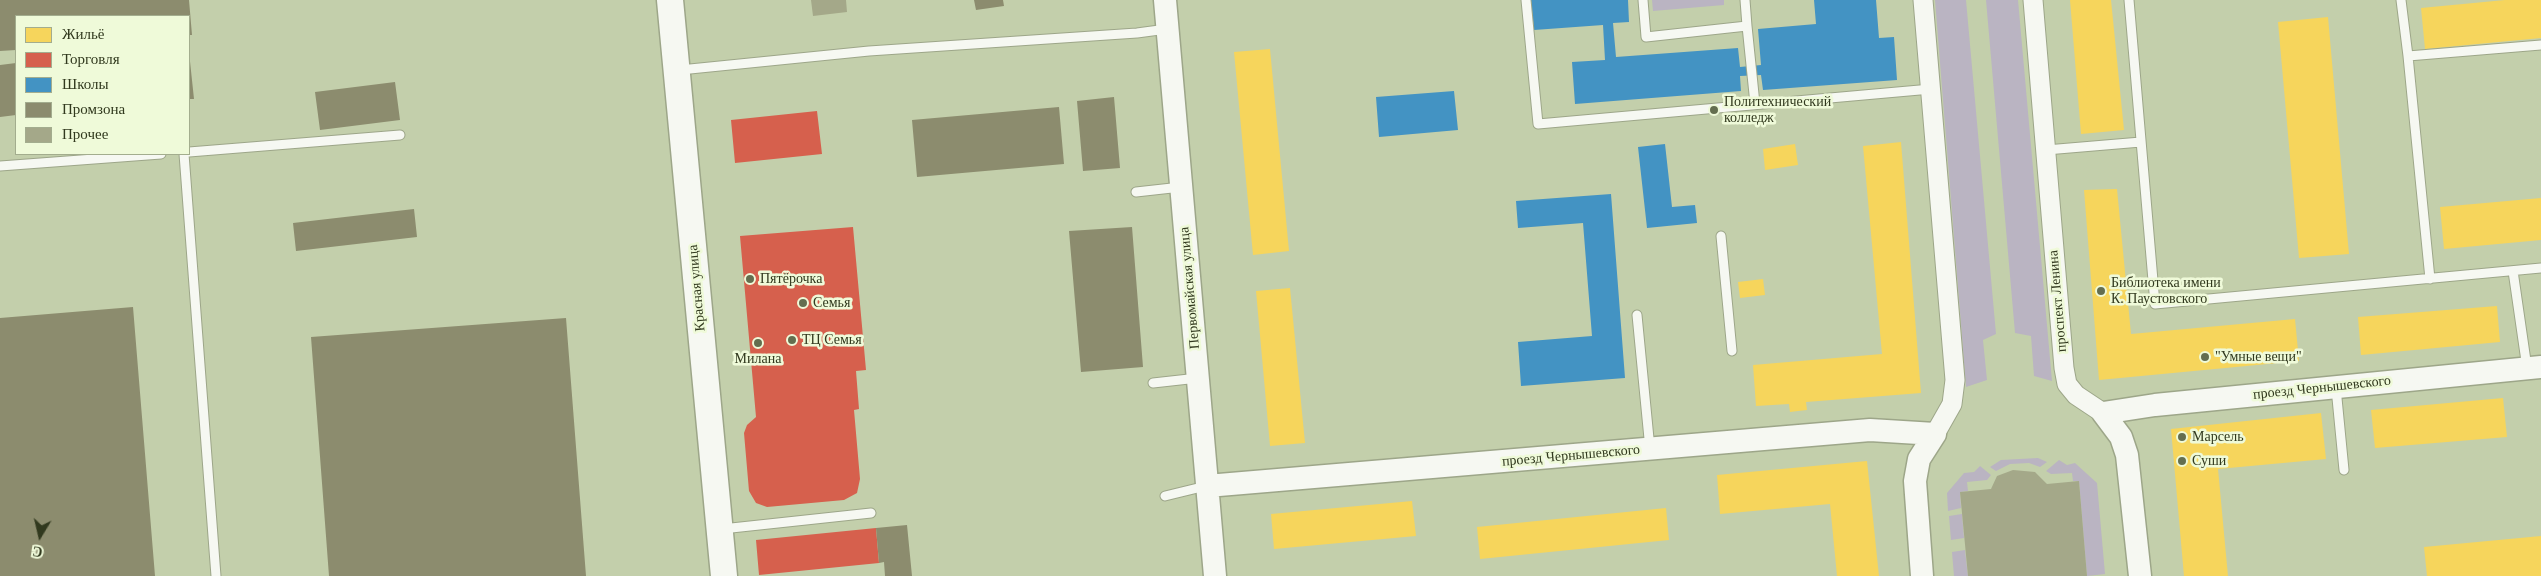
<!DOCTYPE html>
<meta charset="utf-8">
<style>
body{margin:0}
#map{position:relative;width:2541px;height:576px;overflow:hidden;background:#c3cfab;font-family:"Times New Roman",serif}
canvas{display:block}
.legend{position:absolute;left:15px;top:15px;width:175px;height:140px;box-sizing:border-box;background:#effad9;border:1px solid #a3ad8e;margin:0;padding:6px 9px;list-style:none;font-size:15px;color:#31391e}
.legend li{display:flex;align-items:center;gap:10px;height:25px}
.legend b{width:25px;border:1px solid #a3ad8e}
.north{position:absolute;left:15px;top:511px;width:50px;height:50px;-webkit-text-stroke:4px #effad9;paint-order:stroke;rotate:189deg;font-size:14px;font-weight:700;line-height:20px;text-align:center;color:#31391e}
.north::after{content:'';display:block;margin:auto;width:18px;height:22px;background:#31391e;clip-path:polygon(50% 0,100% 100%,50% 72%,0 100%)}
</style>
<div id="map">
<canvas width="2541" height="576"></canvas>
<ul class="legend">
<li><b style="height:14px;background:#f6d55c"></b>Жильё</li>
<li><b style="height:14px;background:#d6604d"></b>Торговля</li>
<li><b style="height:14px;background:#4393c3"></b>Школы</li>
<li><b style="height:14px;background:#8c8c6e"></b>Промзона</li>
<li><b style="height:14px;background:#a4a889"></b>Прочее</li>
</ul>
<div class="north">С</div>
</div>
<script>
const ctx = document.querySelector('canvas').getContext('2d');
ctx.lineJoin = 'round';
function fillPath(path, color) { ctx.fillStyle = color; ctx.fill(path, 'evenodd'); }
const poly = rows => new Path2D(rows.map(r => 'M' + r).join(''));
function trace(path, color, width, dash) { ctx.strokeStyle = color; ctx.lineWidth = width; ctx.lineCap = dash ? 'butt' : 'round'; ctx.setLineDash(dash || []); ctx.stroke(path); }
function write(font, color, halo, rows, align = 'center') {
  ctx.font = font + ' "Times New Roman",serif'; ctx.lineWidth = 5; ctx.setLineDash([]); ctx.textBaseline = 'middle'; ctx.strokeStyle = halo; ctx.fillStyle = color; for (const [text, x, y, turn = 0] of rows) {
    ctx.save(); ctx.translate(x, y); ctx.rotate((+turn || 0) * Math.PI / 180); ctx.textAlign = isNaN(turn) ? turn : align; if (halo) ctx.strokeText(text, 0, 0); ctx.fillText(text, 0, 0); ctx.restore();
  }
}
fillPath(poly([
 [1652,0,1724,0,1724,5,1653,11],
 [1935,0,1966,0,1996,334,1983,340,1987,380,1966,387],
 [1986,0,2018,0,2052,381,2034,376,2031,336,2015,333],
 [2038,458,2047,462,2040,467,2029,463,2010,464,1996,471,1990,467,2001,460],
 [2059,460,2067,465,2075,463,2097,483,2105,574,2087,576,2079,481,2073,481,2072,473,2051,474,2046,471],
 [1980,466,1991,475,1987,480,1967,482,1968,491,1960,492,1961,508,1948,511,1947,493,1964,473,1974,472],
 [1962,514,1964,538,1951,540,1949,516],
 [1965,550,1968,576,1954,576,1952,552]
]), '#bab4c2');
fillPath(poly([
 [2070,0,2111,0,2124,130,2081,134],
 [2505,0,2541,0,2541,38,2425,49,2421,8],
 [2328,17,2349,254,2299,258,2278,22],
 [1270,49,1289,251,1253,255,1234,52],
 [1901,142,1921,393,1806,402,1807,410,1798,411,1790,412,1789,404,1756,406,1753,365,1882,354,1863,146],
 [1795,144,1798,165,1765,170,1763,149],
 [2117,189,2131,334,2295,319,2299,361,2099,380,2084,190],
 [2541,198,2541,240,2444,249,2440,207],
 [1763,279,1765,295,1740,298,1738,282],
 [1290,288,1305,443,1270,446,1256,291],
 [2497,306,2500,342,2361,355,2358,317],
 [2503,398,2507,437,2375,448,2371,410],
 [2321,413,2326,459,2218,469,2228,576,2184,576,2171,429],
 [1867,461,1879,576,1837,576,1830,504,1720,514,1717,475],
 [1412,501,1416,536,1274,549,1271,514],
 [1666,508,1669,540,1480,559,1477,527],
 [2541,536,2541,576,2427,576,2424,547]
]), '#f6d55c');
fillPath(poly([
 [817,111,822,154,735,163,731,120],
 [853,227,866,370,856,371,859,409,854,410,860,479,857,493,844,500,767,507,756,503,749,491,744,433,747,425,756,417,740,236],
 [876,528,879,563,759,575,756,540]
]), '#d6604d');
fillPath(poly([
 [1531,0,1628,0,1629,22,1613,23,1616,57,1738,48,1740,67,1761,65,1758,29,1816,24,1814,0,1876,0,1879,38,1894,37,1897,80,1763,90,1761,75,1740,76,1741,91,1575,104,1572,62,1605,60,1603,25,1534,30],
 [1454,91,1458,130,1379,137,1376,97],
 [1665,144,1672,207,1695,205,1697,223,1647,228,1638,147],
 [1611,194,1625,378,1521,386,1518,342,1592,336,1583,223,1518,228,1516,201]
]), '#4393c3');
fillPath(poly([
 [0,0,189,0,192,35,189,35,189,16,16,16,16,50,0,51],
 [974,0,1003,0,1004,6,976,10],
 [189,52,194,99,189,99],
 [16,63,16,115,0,117,0,65],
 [395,82,400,120,320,130,315,92],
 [1114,97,1120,168,1083,171,1077,101],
 [1059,107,1064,164,917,177,912,120],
 [414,209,417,237,296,251,293,223],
 [1132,227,1143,367,1081,372,1069,231],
 [133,307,155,576,0,576,0,318],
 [566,318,586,576,329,576,311,337],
 [907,525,912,576,885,576,884,562,879,563,876,528]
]), '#8c8c6e');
fillPath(poly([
 [811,0,846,0,847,12,813,16],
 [2013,470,2035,472,2047,484,2079,481,2087,576,1968,576,1960,492,1991,489,1997,476]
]), '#a4a889');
const service = poly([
 [1526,0,1538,124,1931,89],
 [1643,0,1646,37,1747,26,1755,104],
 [1745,0,1747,26],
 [2129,0,2155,304,2541,268],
 [2401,0,2408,56],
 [680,70,869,51,1137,33,1167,29],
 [2046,150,2141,142],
 [189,152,400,135],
 [184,154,216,576],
 [0,166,161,154],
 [1136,192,1181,187],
 [1721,236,1732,351],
 [2513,271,2527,368],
 [2430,279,2408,56,2541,45],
 [1637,315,1650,449],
 [1153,383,1198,378],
 [2336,388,2344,470],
 [1165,496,1206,486],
 [722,529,871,513]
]);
const minor = poly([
 [1923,0,1955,380,1952,404,1935,434],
 [2033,0,2064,368,2067,384,2076,395,2103,413]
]);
const tertiary = poly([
 [1165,0,1215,576],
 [1207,486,1870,430,1935,434],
 [1922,576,1915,481,1919,459,1935,434],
 [2140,576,2127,455,2121,437,2103,413,2155,405,2541,367]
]);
const secondary = poly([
 [670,0,724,576]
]);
trace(service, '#9da689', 11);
trace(minor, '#9da689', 21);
trace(tertiary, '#9da689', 25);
trace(secondary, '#9da689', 29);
trace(service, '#f6f8f2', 9);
trace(minor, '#f6f8f2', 19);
trace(tertiary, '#f6f8f2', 22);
trace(secondary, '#f6f8f2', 26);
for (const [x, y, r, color] of [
 [1714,110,5,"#646e4f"],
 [750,279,5,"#646e4f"],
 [2101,291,5,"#646e4f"],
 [803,303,5,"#646e4f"],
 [792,340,5,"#646e4f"],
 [758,343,5,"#646e4f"],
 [2205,357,5,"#646e4f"],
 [2182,437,5,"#646e4f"],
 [2182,461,5,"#646e4f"]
]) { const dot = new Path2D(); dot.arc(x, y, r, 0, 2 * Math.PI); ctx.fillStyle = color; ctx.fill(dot); trace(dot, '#effad9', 2); }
write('14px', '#31391e', '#effad9', [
 ["Политехнический",1724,102],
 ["колледж",1724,118],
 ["Пятёрочка",760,279],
 ["Библиотека имени",2111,283],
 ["К. Паустовского",2111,299],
 ["Семья",813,303],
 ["ТЦ Семья",802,340],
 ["\"Умные вещи\"",2215,357],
 ["Милана",758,359,"center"],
 ["Марсель",2192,437],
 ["Суши",2192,461]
], 'left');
write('14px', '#31391e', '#effad9', [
 ["Красная улица",697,288,-95],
 ["Первомайская улица",1190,288,-95],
 ["проспект Ленина",2058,301,-95],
 ["проезд Чернышевского",2322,388,-6],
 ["проезд Чернышевского",1571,456,-5]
]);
</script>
